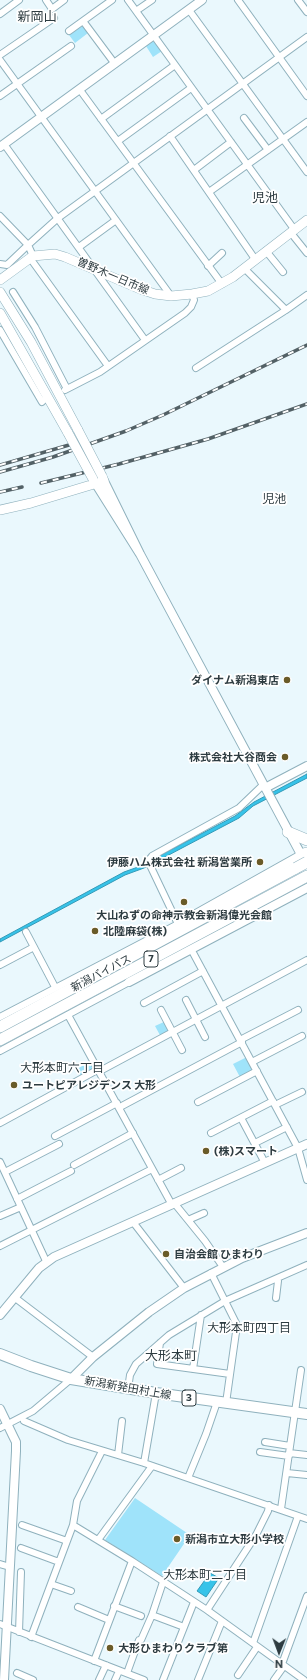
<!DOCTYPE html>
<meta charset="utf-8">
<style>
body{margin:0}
#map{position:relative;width:307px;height:1680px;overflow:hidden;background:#eaf8fd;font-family:Commissioner,sans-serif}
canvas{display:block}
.north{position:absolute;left:259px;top:1632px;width:40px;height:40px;-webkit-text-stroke:3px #fff;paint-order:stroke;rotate:181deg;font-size:11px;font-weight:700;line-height:16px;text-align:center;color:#2e3c41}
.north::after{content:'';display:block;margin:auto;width:14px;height:18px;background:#2e3c41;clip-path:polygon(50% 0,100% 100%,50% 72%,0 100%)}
</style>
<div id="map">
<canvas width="307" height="1680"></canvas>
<div class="north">N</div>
</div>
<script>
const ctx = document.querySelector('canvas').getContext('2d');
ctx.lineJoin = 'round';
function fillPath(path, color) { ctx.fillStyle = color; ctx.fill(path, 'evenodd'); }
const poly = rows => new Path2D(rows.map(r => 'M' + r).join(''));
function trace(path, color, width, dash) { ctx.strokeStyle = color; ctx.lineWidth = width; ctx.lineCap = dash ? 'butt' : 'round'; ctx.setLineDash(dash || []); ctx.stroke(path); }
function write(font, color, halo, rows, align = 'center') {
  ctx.font = font + ' Commissioner,"Noto Sans JP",sans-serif'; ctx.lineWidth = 3.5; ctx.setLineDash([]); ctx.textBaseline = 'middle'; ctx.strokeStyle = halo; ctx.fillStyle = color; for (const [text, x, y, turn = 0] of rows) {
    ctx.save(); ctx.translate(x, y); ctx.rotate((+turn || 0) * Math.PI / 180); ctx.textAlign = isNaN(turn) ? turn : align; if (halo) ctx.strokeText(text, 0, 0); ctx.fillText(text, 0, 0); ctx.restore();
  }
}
fillPath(poly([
 [81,27,84,27,88,33,75,43,69,35],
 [152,42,155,42,162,51,153,57,146,46],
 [166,1021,172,1032,161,1037,155,1026],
 [249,1056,257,1071,241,1079,233,1064],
 [93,1060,98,1069,82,1078,77,1069],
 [135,1498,190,1535,162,1576,105,1540]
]), '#9fe3fa');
const water = poly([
 [307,774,307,778,253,806,239,818,144,868,125,875,0,942,0,939,124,872,138,867,235,816,254,802,307,774],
 [210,1573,219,1578,206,1597,197,1591,210,1573]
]);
fillPath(water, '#36c3e9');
trace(water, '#349ab7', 1);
const minor = poly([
 [46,0,52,9,64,0],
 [128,0,294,229],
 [238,0,307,96],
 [298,0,307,12],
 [189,10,307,172],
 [136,11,152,0],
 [0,14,19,0],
 [83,21,115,64],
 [69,31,112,0],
 [0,55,54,18],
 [0,60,171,296],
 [80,90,222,284],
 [0,96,71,46],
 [244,118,268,150],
 [101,119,175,65],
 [170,136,255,259],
 [118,141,191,88],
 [4,144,145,340],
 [194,170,231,142],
 [209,192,307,122],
 [0,216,28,245,7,265,0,264],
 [291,233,307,253],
 [79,247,116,220],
 [266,251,283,272],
 [33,256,28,245,58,218,307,37],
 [30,258,108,366],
 [208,266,222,253],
 [245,269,286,310,307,295],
 [13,292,35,327,67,389],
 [0,330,42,402,44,400],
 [196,368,286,310],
 [65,390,100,372,185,313,191,307,194,300,192,294],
 [26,932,55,987],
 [191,949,298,1148,307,1180],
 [0,965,34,947],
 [186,1000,205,1037],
 [144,1003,203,971],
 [161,1010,182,1050],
 [68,1015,172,1205],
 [0,1017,178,924,148,861,152,856,239,808,263,785],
 [240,1040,298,1010],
 [0,1051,129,982],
 [252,1062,302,1036],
 [100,1071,307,960],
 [198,1102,257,1071],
 [275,1105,302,1092],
 [120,1107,242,1042],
 [241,1118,265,1163],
 [0,1123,99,1069],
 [211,1133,273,1101],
 [55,1136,117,1103],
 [255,1143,287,1127],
 [0,1162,46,1261],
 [74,1165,133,1133],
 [5,1172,59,1144],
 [158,1180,181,1168],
 [17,1199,71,1171],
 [175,1204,205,1241,223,1267],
 [0,1216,21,1207],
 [188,1220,204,1213],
 [133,1222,184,1288],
 [0,1246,152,1169],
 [211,1273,237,1325,226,1403],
 [14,1297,93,1357],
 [276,1298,278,1281,277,1278],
 [160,1343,157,1364,230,1374],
 [193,1369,201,1315],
 [128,1389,130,1375,136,1364,169,1335,225,1301,307,1265],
 [24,1421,68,1440,144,1463,307,1519],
 [0,1428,33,1411,71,1379],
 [265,1442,290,1446],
 [260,1452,289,1456],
 [289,1453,307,1455],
 [118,1455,122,1421],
 [144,1463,156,1393],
 [287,1473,307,1475],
 [188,1478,206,1434,217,1402],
 [281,1509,301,1370],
 [22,1525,67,1541],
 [73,1525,132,1561,207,1610,304,1680],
 [98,1540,152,1466],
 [21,1548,59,1562],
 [0,1564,10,1567],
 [51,1584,71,1591],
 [114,1606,141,1616],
 [78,1607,109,1620],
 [207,1610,256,1535,268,1511,269,1505],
 [152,1615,184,1627],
 [0,1624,144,1680],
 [19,1632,21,1572],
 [31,1637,73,1525,77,1501,102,1451],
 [253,1643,298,1516],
 [94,1661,132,1561],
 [282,1664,307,1596],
 [17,1673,33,1680],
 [127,1673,139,1640,141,1640,152,1615,163,1582],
 [238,1675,257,1647],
 [99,1680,106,1665],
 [115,1680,119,1671],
 [163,1680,194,1602],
 [198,1680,222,1621],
 [274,1680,284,1666]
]);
const tertiary = poly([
 [0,147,202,0],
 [96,484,140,554,104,481],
 [140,554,304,860],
 [265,788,307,766],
 [178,924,301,855],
 [129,982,307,888],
 [0,1315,39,1268,54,1257,307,1144],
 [71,1379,93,1357,149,1312,184,1288,242,1258,307,1233],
 [0,1409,13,1436,16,1442,16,1451,4,1680]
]);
const secondary = poly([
 [0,280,33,256,55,254,65,257,140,289,155,294,171,296,192,294,208,291,233,277,307,220],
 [0,292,31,342,78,430],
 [0,313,68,433],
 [0,510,31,503,104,481,102,476]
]);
const primary = poly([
 [0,1354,31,1366,71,1379,156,1393,307,1414]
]);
const trunk = poly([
 [288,832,307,840],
 [301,855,307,853],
 [0,1027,296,868],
 [0,1040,307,876]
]);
trace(minor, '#8fb1bd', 8);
trace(tertiary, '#8fb1bd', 10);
trace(secondary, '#8fb1bd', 10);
trace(primary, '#8fb1bd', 12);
trace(trunk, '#8fb1bd', 12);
trace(minor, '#fff', 6);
trace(tertiary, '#fff', 8);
trace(secondary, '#fff', 9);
trace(primary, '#fff', 10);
trace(trunk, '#fff', 11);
const rail = poly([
 [0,465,69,445],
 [0,472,53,457,126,431,163,415,307,345],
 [41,483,119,464,208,439,307,404],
 [0,492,22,487]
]);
trace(rail, '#536166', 3.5);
trace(rail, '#fff', 2, [6]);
const secondaryBridge = poly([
 [78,430,102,476],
 [68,433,93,479]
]);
const trunkBridge = poly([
 [296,868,307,862]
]);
trace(secondaryBridge, '#8fb1bd', 10, []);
trace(trunkBridge, '#8fb1bd', 12, []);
trace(secondaryBridge, '#fff', 9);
trace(trunkBridge, '#fff', 11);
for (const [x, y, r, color] of [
 [287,680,4,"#6a5b28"],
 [285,757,4,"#6a5b28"],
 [260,862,4,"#6a5b28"],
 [184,902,4,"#6a5b28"],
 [95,931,4,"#6a5b28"],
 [14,1085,4,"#6a5b28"],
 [206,1151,4,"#6a5b28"],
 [166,1254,4,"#6a5b28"],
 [177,1539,4,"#6a5b28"],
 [110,1648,4,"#6a5b28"]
]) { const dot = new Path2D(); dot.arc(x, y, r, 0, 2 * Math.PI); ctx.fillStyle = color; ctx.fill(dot); trace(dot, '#fff', 1.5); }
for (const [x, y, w] of [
 [151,959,14],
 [189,1398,14]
]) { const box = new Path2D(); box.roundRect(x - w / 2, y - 8, w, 16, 3); ctx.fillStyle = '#fff'; ctx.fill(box); trace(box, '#2e3c41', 1); }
write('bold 10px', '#2e3c41', null, [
 ["7",151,959],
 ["3",189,1398]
]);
write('11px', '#2e3c41', '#fff', [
 ["曽野木一日市線",113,276,23],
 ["新潟バイパス",101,973,-28],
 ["新潟新発田村上線",128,1388,10]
]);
write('bold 11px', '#2e3c41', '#fff', [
 ["ダイナム新潟東店",279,680,"right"],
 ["株式会社大谷商会",277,757,"right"],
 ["伊藤ハム株式会社 新潟営業所",252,862,"right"],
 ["大山ねずの命神示教会新潟偉光会館",184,915,"center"],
 ["北陸麻袋(株)",103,931],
 ["ユートピアレジデンス 大形",22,1085],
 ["(株)スマート",214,1151],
 ["自治会館 ひまわり",174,1254],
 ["新潟市立大形小学校",185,1539],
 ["大形ひまわりクラブ第",118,1648]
], 'left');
write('12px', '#2e3c41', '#fff', [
 ["児池",274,499],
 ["大形本町六丁目",62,1068],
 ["大形本町四丁目",249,1328],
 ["大形本町二丁目",205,1575]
]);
write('13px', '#2e3c41', '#fff', [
 ["新岡山",37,17],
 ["児池",265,198],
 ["大形本町",171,1356]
]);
</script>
